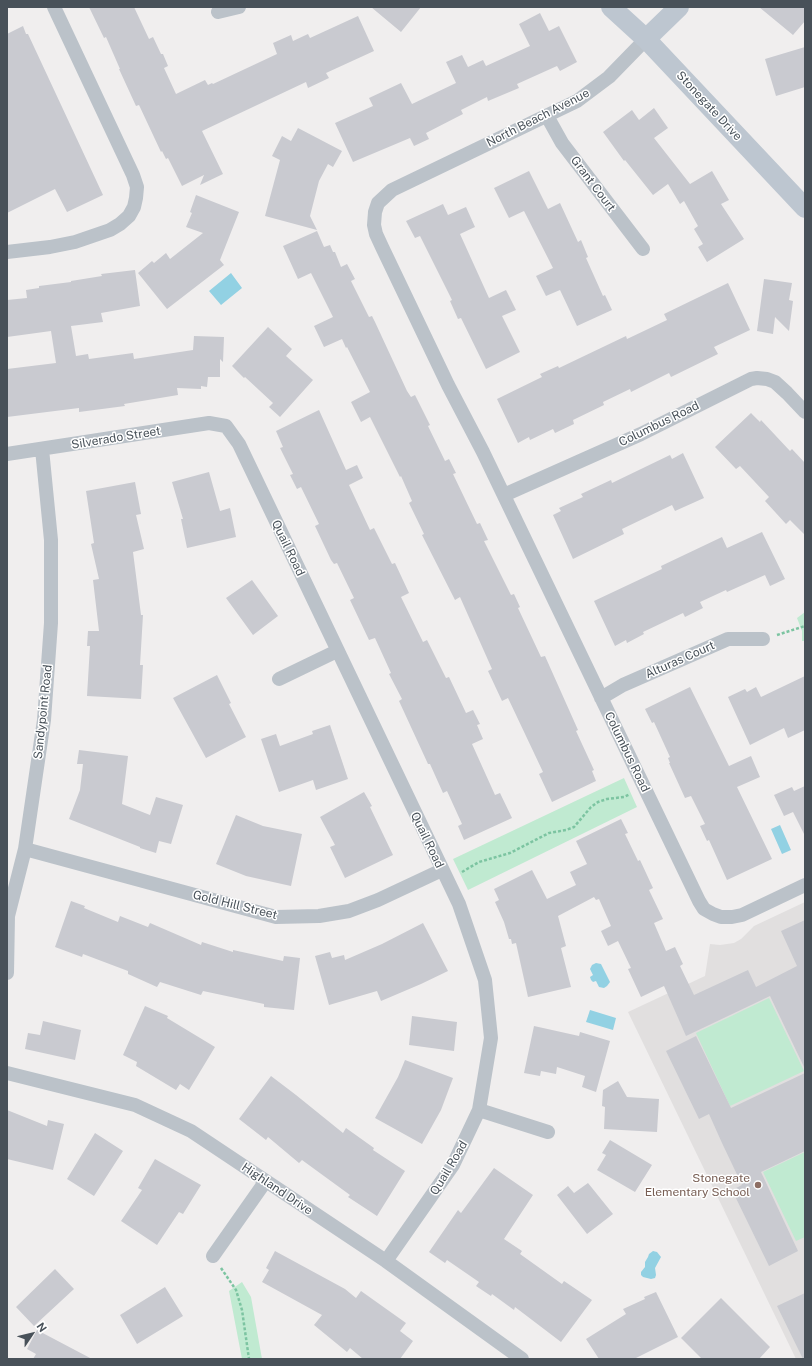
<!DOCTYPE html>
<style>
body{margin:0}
#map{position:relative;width:812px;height:1366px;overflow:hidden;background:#f0eeee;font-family:"Public Sans",sans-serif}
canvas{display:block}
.frame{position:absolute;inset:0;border:8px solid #485159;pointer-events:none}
.north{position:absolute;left:12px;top:1314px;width:40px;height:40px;-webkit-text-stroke:3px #fff;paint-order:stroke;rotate:55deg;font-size:11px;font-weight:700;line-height:16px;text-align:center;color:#485159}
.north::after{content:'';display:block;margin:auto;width:14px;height:18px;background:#485159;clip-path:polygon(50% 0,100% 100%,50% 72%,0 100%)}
</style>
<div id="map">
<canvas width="812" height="1366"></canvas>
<div class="frame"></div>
<div class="north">N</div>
</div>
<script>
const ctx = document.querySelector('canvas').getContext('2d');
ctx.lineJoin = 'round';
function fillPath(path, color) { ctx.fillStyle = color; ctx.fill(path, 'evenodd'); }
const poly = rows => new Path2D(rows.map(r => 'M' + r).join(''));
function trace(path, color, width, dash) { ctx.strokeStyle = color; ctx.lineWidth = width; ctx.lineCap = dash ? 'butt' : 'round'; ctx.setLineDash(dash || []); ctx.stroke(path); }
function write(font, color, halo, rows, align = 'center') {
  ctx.font = font + ' "Public Sans",sans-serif'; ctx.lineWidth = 3; ctx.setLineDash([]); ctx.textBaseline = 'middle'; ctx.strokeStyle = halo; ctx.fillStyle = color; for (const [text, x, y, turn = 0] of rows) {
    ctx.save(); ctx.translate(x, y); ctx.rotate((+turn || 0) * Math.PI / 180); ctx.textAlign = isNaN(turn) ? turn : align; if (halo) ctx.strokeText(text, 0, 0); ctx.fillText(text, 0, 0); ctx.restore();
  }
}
fillPath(poly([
 [805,902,805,1359,796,1359,628,1012,705,976,710,944,720,945,734,943,741,939,754,926]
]), '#e1dfdf');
fillPath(poly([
 [805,612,805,641,802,641,802,631,797,618],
 [624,778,637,807,468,890,453,859],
 [769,998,804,1071,730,1106,696,1033],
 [805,1152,805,1237,796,1241,763,1172],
 [242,1282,251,1297,262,1359,242,1359,229,1291]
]), '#c0ead1');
fillPath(poly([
 [231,273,242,288,221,305,209,291],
 [780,825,791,850,782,854,771,829],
 [596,963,601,964,610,982,607,986,604,988,599,987,596,981,593,982,591,980,590,977,593,975,590,969,592,965],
 [590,1010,616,1018,613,1030,586,1022],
 [653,1251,657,1252,661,1257,655,1268,656,1275,655,1278,651,1279,643,1277,641,1275,641,1272,645,1267,645,1262,648,1257,649,1254]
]), '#92d1e3');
fillPath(poly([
 [89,7,134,7,149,39,153,37,161,54,163,54,168,66,164,68,176,94,205,80,208,85,212,83,213,84,277,54,273,43,291,35,293,41,308,34,310,38,358,16,374,51,326,73,329,78,308,88,306,82,202,131,223,174,200,185,204,175,182,186,168,158,166,159,162,151,161,152,139,105,136,106,119,69,120,69,106,37,104,38],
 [371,7,421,7,401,32],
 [759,7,805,7,805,21,793,35],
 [540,13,549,31,559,26,577,62,560,71,557,66,517,84,519,88,488,101,487,97,461,110,463,114,426,133,429,139,414,146,410,138,353,162,335,123,373,106,369,98,401,83,412,104,456,83,446,62,462,55,468,67,483,60,486,66,530,46,519,24],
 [23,26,26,34,28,34,103,195,67,212,55,189,7,213,7,34],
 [805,47,805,87,776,96,765,59],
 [654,108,668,128,654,138,690,184,712,171,729,200,721,204,744,239,707,262,698,247,703,244,694,229,698,226,684,201,680,204,668,184,653,195,625,160,624,161,603,132,632,110,639,120],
 [298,128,342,151,333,167,328,164,319,181,310,216,317,230,265,216,280,160,272,156,282,136,291,141],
 [529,171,548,209,560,203,578,242,581,240,588,257,586,258,603,296,605,295,612,310,577,326,560,290,546,296,536,276,553,268,524,211,509,218,494,188],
 [196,195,239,212,220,260,224,265,167,309,138,273,152,261,154,263,166,253,170,259,203,233,186,227,192,213,190,212],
 [443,204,448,215,466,207,475,227,460,234,489,298,506,290,516,310,502,316,520,352,486,369,461,318,458,319,450,301,452,300,420,236,415,238,406,221],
 [317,231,324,247,330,245,333,252,335,252,341,267,347,264,355,279,351,281,369,317,372,316,375,322,407,391,411,397,415,395,430,425,428,426,445,461,449,459,456,473,453,474,477,524,480,523,488,540,484,541,511,595,514,594,520,607,518,608,541,657,545,656,578,730,576,731,594,770,592,771,596,781,552,802,539,774,543,772,508,698,502,701,488,671,492,669,460,597,455,600,422,535,424,534,409,503,412,501,401,476,400,477,370,417,361,422,351,402,370,392,347,347,346,348,342,339,324,347,314,326,333,317,311,273,298,279,283,246],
 [135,270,140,306,101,313,103,322,71,326,76,356,88,354,89,359,133,353,134,359,193,350,194,336,224,337,223,362,220,359,220,377,208,377,207,387,201,386,201,389,177,388,178,395,124,404,125,406,79,412,79,408,7,417,7,369,56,363,51,331,7,337,7,300,27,298,26,290,39,288,39,286,71,282,71,281,102,276,101,274],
 [764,279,792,283,789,300,793,301,789,331,775,317,773,334,757,331],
 [728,283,750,330,714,347,718,354,671,377,669,373,631,392,630,389,603,402,604,405,573,420,574,424,555,433,553,429,530,440,529,437,518,443,497,399,542,377,540,374,558,366,559,368,626,336,627,339,667,320,664,314],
 [268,327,292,349,286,356,313,380,280,417,269,407,273,403,245,377,244,378,232,366],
 [319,410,346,470,357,465,363,478,349,485,370,530,374,528,392,564,395,563,409,593,401,597,423,642,427,640,446,678,449,677,466,713,473,710,480,724,477,725,483,739,472,744,495,795,500,793,512,818,464,840,458,826,462,824,447,791,443,793,430,764,428,764,399,701,402,699,389,674,391,673,375,638,369,640,350,600,354,598,337,563,334,564,331,560,315,526,319,524,301,487,297,489,290,475,293,474,280,448,283,447,276,431],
 [751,413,760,422,761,420,790,451,792,449,805,463,805,535,790,520,786,524,765,501,769,497,740,466,736,469,715,447],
 [683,453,704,498,675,511,672,505,622,529,624,534,573,559,553,515,561,511,559,508,583,497,581,494,611,480,612,483,670,455,672,459],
 [209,472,220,511,230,508,236,537,187,548,181,519,183,519,172,482],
 [135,482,141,514,136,515,144,549,133,552,141,615,143,615,140,665,143,665,141,699,87,696,90,646,87,646,88,631,99,631,93,580,99,579,91,544,94,543,86,491],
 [762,532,785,579,770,586,765,575,727,592,726,590,700,602,703,608,685,617,683,613,643,632,644,634,627,643,626,640,615,646,594,601,662,569,661,566,722,537,727,548],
 [252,580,278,616,253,635,226,598],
 [217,675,231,703,229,704,246,737,206,758,173,698],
 [805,676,805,730,788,738,784,728,750,745,728,697,745,689,747,692,756,687,761,697],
 [690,687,729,766,751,756,760,777,737,787,772,859,727,880,709,840,707,841,700,826,705,824,691,796,685,798,669,763,670,763,668,758,670,757,654,722,652,723,645,709],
 [330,725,348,779,316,790,313,780,279,792,261,739,276,734,280,746,313,734,312,731],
 [79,750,128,756,122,804,150,815,156,797,183,805,171,844,159,841,156,853,140,848,140,847,69,819,80,790,83,764,77,764],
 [805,786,805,836,793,812,784,816,774,795,792,787,794,791],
 [364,792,372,806,370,807,393,855,345,878,330,847,335,845,320,817],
 [236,815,263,826,302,834,291,886,246,876,216,864],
 [621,819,628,833,625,834,638,861,640,860,653,888,649,890,663,919,654,923,666,951,675,947,683,964,680,966,694,995,748,970,756,987,797,966,781,931,805,920,805,1069,770,996,686,1036,664,986,641,997,628,969,631,968,618,941,608,946,601,931,611,926,599,899,596,900,594,897,558,916,566,946,561,948,571,987,528,997,516,943,512,944,511,939,509,939,504,922,495,902,499,900,494,889,532,870,547,899,576,885,570,872,587,864,576,841],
 [71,901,85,906,84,908,118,922,120,916,148,927,150,923,201,945,202,942,233,952,233,950,283,961,284,956,300,958,294,1010,264,1007,264,1004,203,991,201,995,160,982,157,987,128,974,128,971,83,954,82,957,55,947],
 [423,923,448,971,421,984,381,1001,377,991,329,1005,315,956,330,952,332,958,344,955,345,960,382,944],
 [145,1006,168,1016,167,1018,215,1047,189,1090,180,1084,176,1090,136,1066,137,1062,123,1055],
 [412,1016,457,1022,454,1051,409,1045],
 [43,1021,81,1030,75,1060,25,1049,28,1033,40,1035],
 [534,1026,579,1036,580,1032,610,1041,596,1092,582,1087,585,1076,557,1067,556,1074,541,1071,540,1076,524,1073],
 [696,1036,731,1108,805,1073,805,1151,761,1172,798,1251,769,1266,732,1190,742,1185,722,1143,709,1114,699,1119,666,1051],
 [405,1060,453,1078,441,1110,422,1144,375,1118,398,1077],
 [271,1076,296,1095,343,1133,346,1128,374,1148,373,1150,405,1171,377,1216,348,1197,350,1195,302,1160,299,1163,268,1137,266,1140,239,1119],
 [618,1081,627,1097,659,1099,657,1132,604,1129,605,1107,602,1106,603,1090],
 [7,1110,47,1126,48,1120,64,1124,53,1170,7,1159],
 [95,1133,123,1151,94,1196,67,1179],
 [610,1140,652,1165,635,1192,597,1170,606,1155,602,1153],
 [155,1159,201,1185,183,1214,179,1212,157,1245,121,1221,142,1190,138,1188],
 [494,1168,533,1195,504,1239,522,1251,520,1254,562,1284,564,1281,592,1300,561,1342,515,1307,514,1310,492,1294,491,1296,476,1286,479,1282,447,1260,445,1263,429,1252,458,1210,461,1213],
 [588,1183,613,1214,587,1234,557,1195,568,1186,574,1193],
 [275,1251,345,1289,356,1298,361,1291,406,1323,400,1331,413,1341,400,1359,363,1359,350,1348,347,1352,314,1325,322,1315,262,1282,269,1270,266,1268],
 [55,1269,74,1289,34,1326,16,1307],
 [165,1287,183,1316,137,1344,120,1315],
 [656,1292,678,1337,634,1359,599,1359,586,1339,626,1314,623,1309,645,1299,644,1297],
 [805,1293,805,1359,803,1359,777,1306],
 [721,1298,770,1347,759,1359,702,1359,681,1338],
 [37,1330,92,1359,33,1359,36,1354,27,1349]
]), '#c9cad0');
trace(poly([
 [777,635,805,626],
 [462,872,479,862,510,853,549,833,566,830,574,827,591,807,598,802,607,799,624,797,630,794],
 [221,1268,236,1290,242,1310,249,1359]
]), '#7cc4a1', 2.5, [3, 2]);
trace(poly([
 [218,12,239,7],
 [646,39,609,77,577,101,392,190,378,203,375,212,374,225,376,234,382,247,448,385,483,452,699,901,704,909,713,914,721,917,732,917,742,915,805,885],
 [547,116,562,143,643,249],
 [7,252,50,247,75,242,110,230,120,224,129,216,134,207,136,198,137,187,133,175,54,7],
 [7,454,209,423,226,426,239,444,459,904,485,980,491,1038,479,1110,453,1165,386,1261],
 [504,495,641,434,751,379,757,378,767,379,775,382,787,393,805,412],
 [279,679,337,651],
 [601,698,623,685,728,639,763,639],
 [25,849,276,917,319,916,349,911,378,900,442,870],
 [7,973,8,916,25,849,44,720,51,623,51,540,42,449],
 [7,1073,135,1105,191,1131,386,1261,522,1359],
 [479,1110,548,1132],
 [213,1256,265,1182]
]), '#bbc2c9', 14);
trace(poly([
 [611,7,646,39,805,208],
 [646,39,679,7]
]), '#bdc6d0', 20);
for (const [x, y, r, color] of [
 [758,1185,4,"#8d6e63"]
]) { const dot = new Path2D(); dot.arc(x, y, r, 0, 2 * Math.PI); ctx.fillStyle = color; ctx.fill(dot); trace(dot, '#fff', 1.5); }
write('12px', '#485159', '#fff', [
 ["Stonegate Drive",709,106,47],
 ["North Beach Avenue",538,118,-27],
 ["Grant Court",593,184,53],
 ["Columbus Road",659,424,-26],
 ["Silverado Street",116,438,-9],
 ["Quail Road",288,548,64],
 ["Alturas Court",680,660,-24],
 ["Sandypoint Road",43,712,-84],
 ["Columbus Road",627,752,64],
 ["Quail Road",427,840,64],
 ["Gold Hill Street",235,905,14],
 ["Quail Road",449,1168,-59],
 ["Highland Drive",277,1189,34]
]);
write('12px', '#785e54', '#fff', [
 ["Stonegate",750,1178],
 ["Elementary School",750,1192]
], 'right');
</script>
